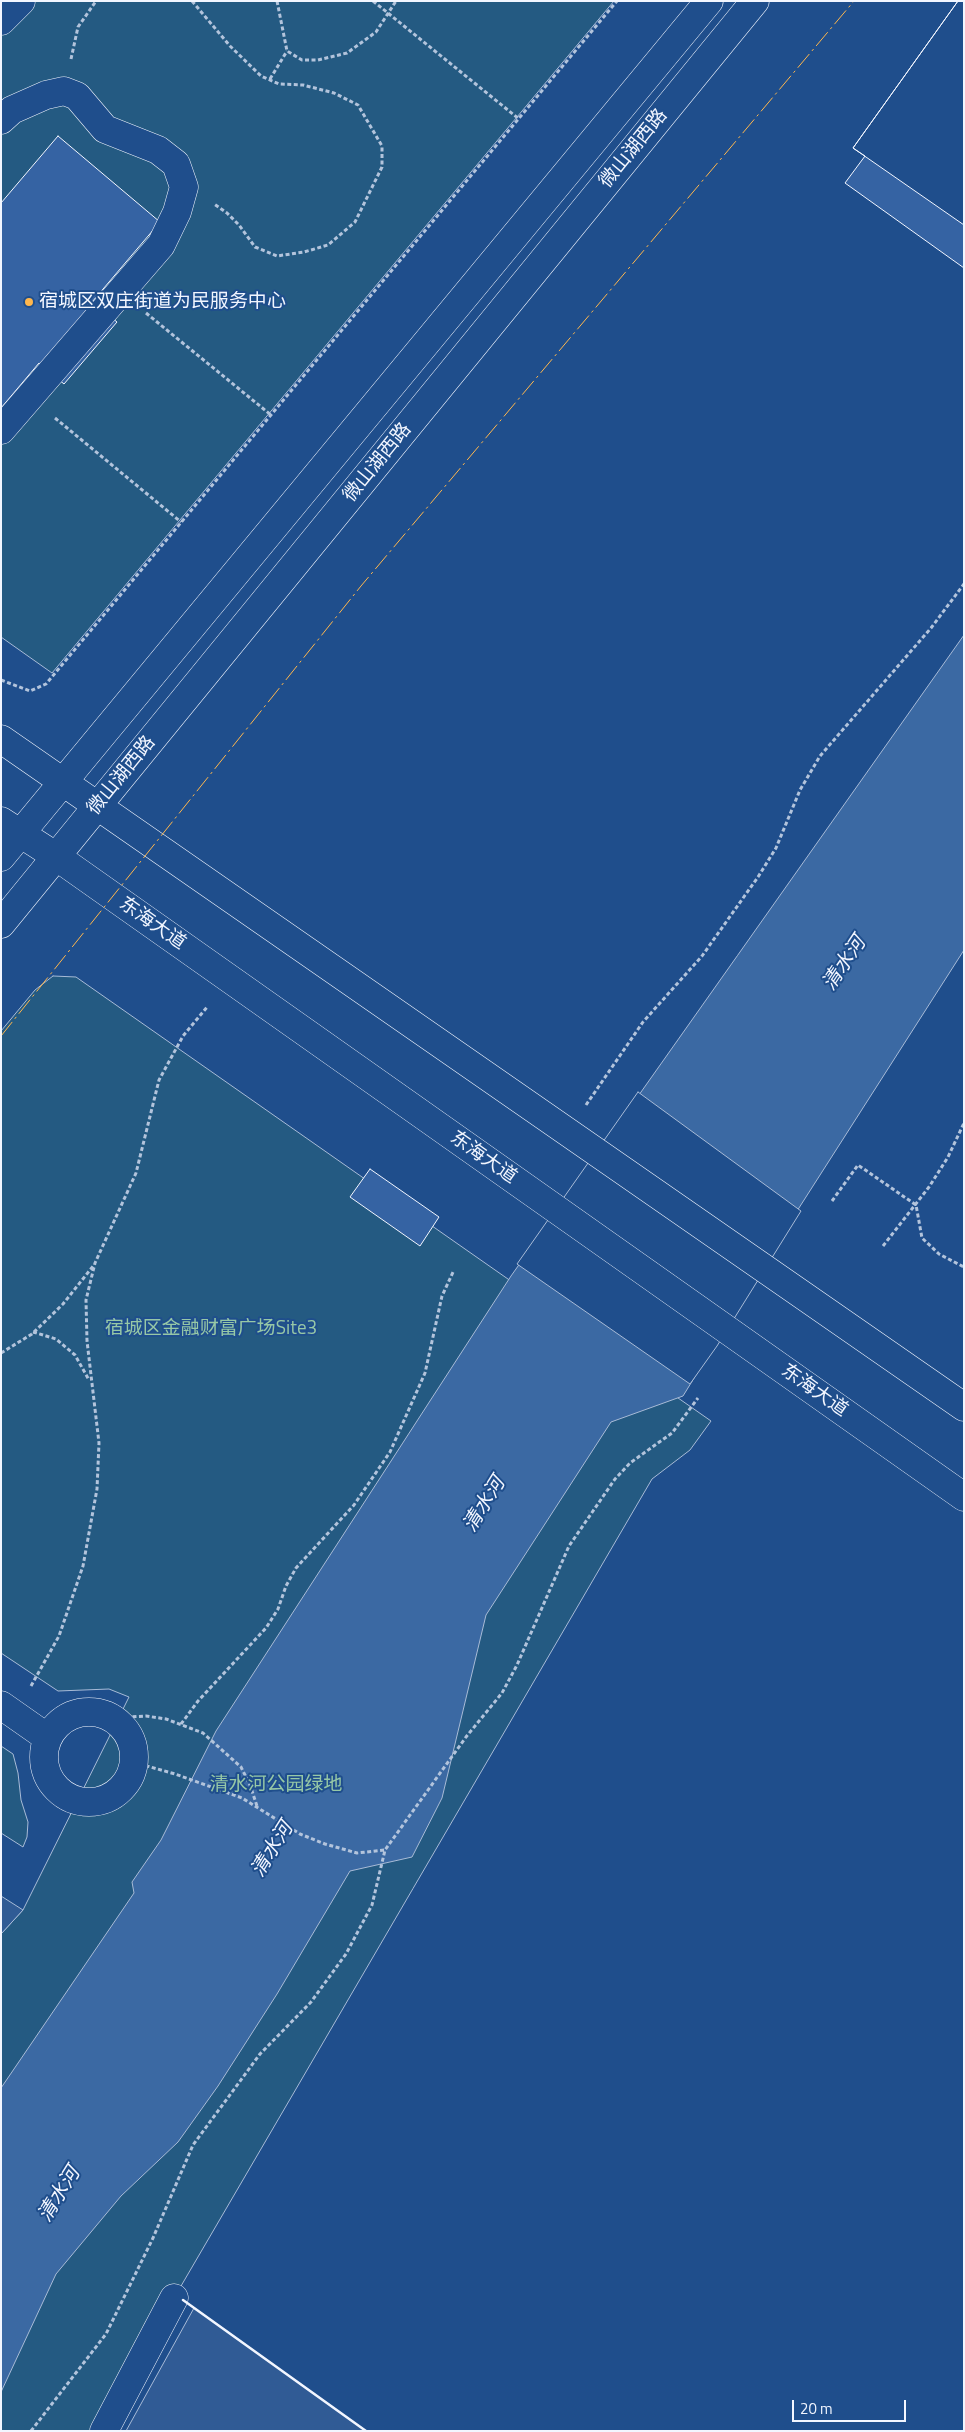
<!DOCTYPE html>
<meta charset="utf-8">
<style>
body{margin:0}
#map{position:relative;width:965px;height:2432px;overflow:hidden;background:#1f4e8c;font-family:"Titillium Web",sans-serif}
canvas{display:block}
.frame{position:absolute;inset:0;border:2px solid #f2f6ff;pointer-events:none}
.scale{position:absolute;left:792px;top:2400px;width:114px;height:22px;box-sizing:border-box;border:2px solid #f2f6ff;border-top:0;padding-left:6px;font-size:15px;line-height:18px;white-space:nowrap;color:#f2f6ff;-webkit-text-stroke:4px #1f4e8c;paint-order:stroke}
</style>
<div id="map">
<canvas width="965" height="2432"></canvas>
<div class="frame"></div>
<div class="scale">20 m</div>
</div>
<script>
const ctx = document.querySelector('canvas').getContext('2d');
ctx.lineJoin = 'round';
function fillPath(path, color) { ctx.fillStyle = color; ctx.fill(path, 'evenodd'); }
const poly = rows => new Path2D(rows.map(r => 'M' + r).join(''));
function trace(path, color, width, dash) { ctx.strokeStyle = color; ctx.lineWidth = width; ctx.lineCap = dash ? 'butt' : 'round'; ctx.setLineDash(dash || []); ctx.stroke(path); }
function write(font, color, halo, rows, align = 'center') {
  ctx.font = font + ' "Titillium Web","Noto Sans SC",sans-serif'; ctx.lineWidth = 4; ctx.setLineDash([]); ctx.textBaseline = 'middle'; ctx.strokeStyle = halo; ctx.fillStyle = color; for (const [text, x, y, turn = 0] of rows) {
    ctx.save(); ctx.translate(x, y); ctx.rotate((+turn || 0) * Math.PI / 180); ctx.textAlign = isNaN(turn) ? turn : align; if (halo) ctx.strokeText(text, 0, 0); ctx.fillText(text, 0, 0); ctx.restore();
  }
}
const green = poly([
 [33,1,614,1,52,673,1,637,1,32,33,1],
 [53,976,76,977,711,1421,690,1450,652,1479,174,2298,93,2431,1,2431,1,1934,23,1910,129,1697,109,1689,58,1691,1,1653,1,1031,35,990,53,976],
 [1,1746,13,1754,18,1773,21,1800,28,1822,27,1837,23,1847,1,1833,1,1746]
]);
fillPath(green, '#245a82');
trace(green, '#a8bbd7', 1);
const parking = poly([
 [1,1896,23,1910,1,1934,1,1896],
 [194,2308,366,2431,126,2431,194,2308]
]);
fillPath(parking, '#305b95');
trace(parking, '#a8bbd7', 1);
const water = poly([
 [964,635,964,950,797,1211,683,1396,611,1422,486,1615,442,1798,412,1857,350,1871,277,1994,218,2086,178,2142,121,2196,56,2274,1,2392,1,2088,134,1893,132,1882,161,1840,216,1731,511,1276,964,635]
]);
fillPath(water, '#3b69a3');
trace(water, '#a8bbd7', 1);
const pier = poly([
 [638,1092,801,1211,717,1346,690,1384,517,1264,638,1092]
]);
fillPath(pier, '#1f4e8c');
trace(pier, '#a8bbd7', 1);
const building = poly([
 [958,1,964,1,964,268,845,183,865,156,853,148,958,1],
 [958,1,964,1,964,225,853,148,958,1],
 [58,136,160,222,92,302,117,322,64,384,39,363,1,408,1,203,58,136],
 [370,1169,439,1217,420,1246,350,1197,370,1169]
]);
fillPath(building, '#3563a3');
trace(building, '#f2f6ff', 1);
const minor = poly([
 [1,21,21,1],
 [1,120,12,110,46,95,64,91,77,96,105,129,158,150,176,164,184,187,177,212,161,245,1,430],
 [1,739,964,1407],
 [1,821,57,857,964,1497],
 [1,857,709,1],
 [1,924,755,1],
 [1,1705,48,1738],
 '44 1757a45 45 0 1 1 90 0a45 45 0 1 1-90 0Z',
 [104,2431,174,2298]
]);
trace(minor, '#f2f6ff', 29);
trace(poly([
 [192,1,230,46,261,76,279,84,303,85,334,93,358,105,382,146,382,167,355,222,328,245,304,252,277,256,255,247,239,225,227,213,214,204],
 [277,1,287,51,302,60,318,60,347,53,376,32,396,1],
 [373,1,519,119],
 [71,59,78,27,96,1],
 [270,79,287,51],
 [146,313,271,415],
 [55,418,181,522],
 [1,680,30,691,46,684,617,1],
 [586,1105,643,1022,702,956,758,877,776,848,800,790,820,756,931,628,964,584],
 [832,1201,858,1165,916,1205,922,1238,939,1254,964,1267],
 [883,1246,929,1187,948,1157,964,1123],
 [33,1332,56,1339,75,1355,89,1380],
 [1,1353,32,1334,63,1304,94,1265],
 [31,1686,59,1636,83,1566,97,1489,99,1443,87,1341,86,1300,95,1263,136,1173,159,1080,183,1036,208,1006],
 [113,1718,146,1716,166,1719,203,1733,241,1767,250,1785,257,1806],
 [181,1724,198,1701,266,1628,278,1609,286,1586,296,1568,354,1505,390,1452,425,1373,442,1296,454,1270],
 [133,1762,175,1774,242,1798,300,1834,325,1844,357,1853,385,1850],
 [31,2431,106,2334,153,2238,193,2145,260,2054,311,2002,346,1954,372,1905,385,1850,466,1737,502,1693,517,1665,569,1546,615,1479,630,1463,672,1433,698,1398]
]), '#b3c4dc', 3, [4, 2.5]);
trace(minor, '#1f4e8c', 28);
trace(poly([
 [183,2300,366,2431]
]), '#f2f6ff', 2.5);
trace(poly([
 [1,1036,361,586,854,1]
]), '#ffb74d', 1, [18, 4, 2.5, 4]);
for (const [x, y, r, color] of [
 [29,302,5,"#ffb74d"]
]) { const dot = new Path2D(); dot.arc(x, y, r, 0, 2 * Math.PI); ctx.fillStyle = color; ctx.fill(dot); trace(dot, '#1f4e8c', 2); }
write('19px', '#f2f6ff', '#1f4e8c', [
 ["微山湖西路",634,149,-51],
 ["微山湖西路",378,463,-51],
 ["微山湖西路",122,776,-51],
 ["东海大道",152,924,35],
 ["东海大道",483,1158,35],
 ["东海大道",814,1391,35]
]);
write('19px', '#f2f6ff', '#1f4e8c', [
 ["宿城区双庄街道为民服务中心",39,302]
], 'left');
write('19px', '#97c8a6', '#1f4e8c', [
 ["宿城区金融财富广场Site3",211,1329],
 ["清水河公园绿地",276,1785]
]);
write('italic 20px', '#f2f6ff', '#1f4e8c', [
 ["清水河",845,964,-56],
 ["清水河",485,1505,-58],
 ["清水河",273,1850,-58],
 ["清水河",60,2195,-58]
]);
</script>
